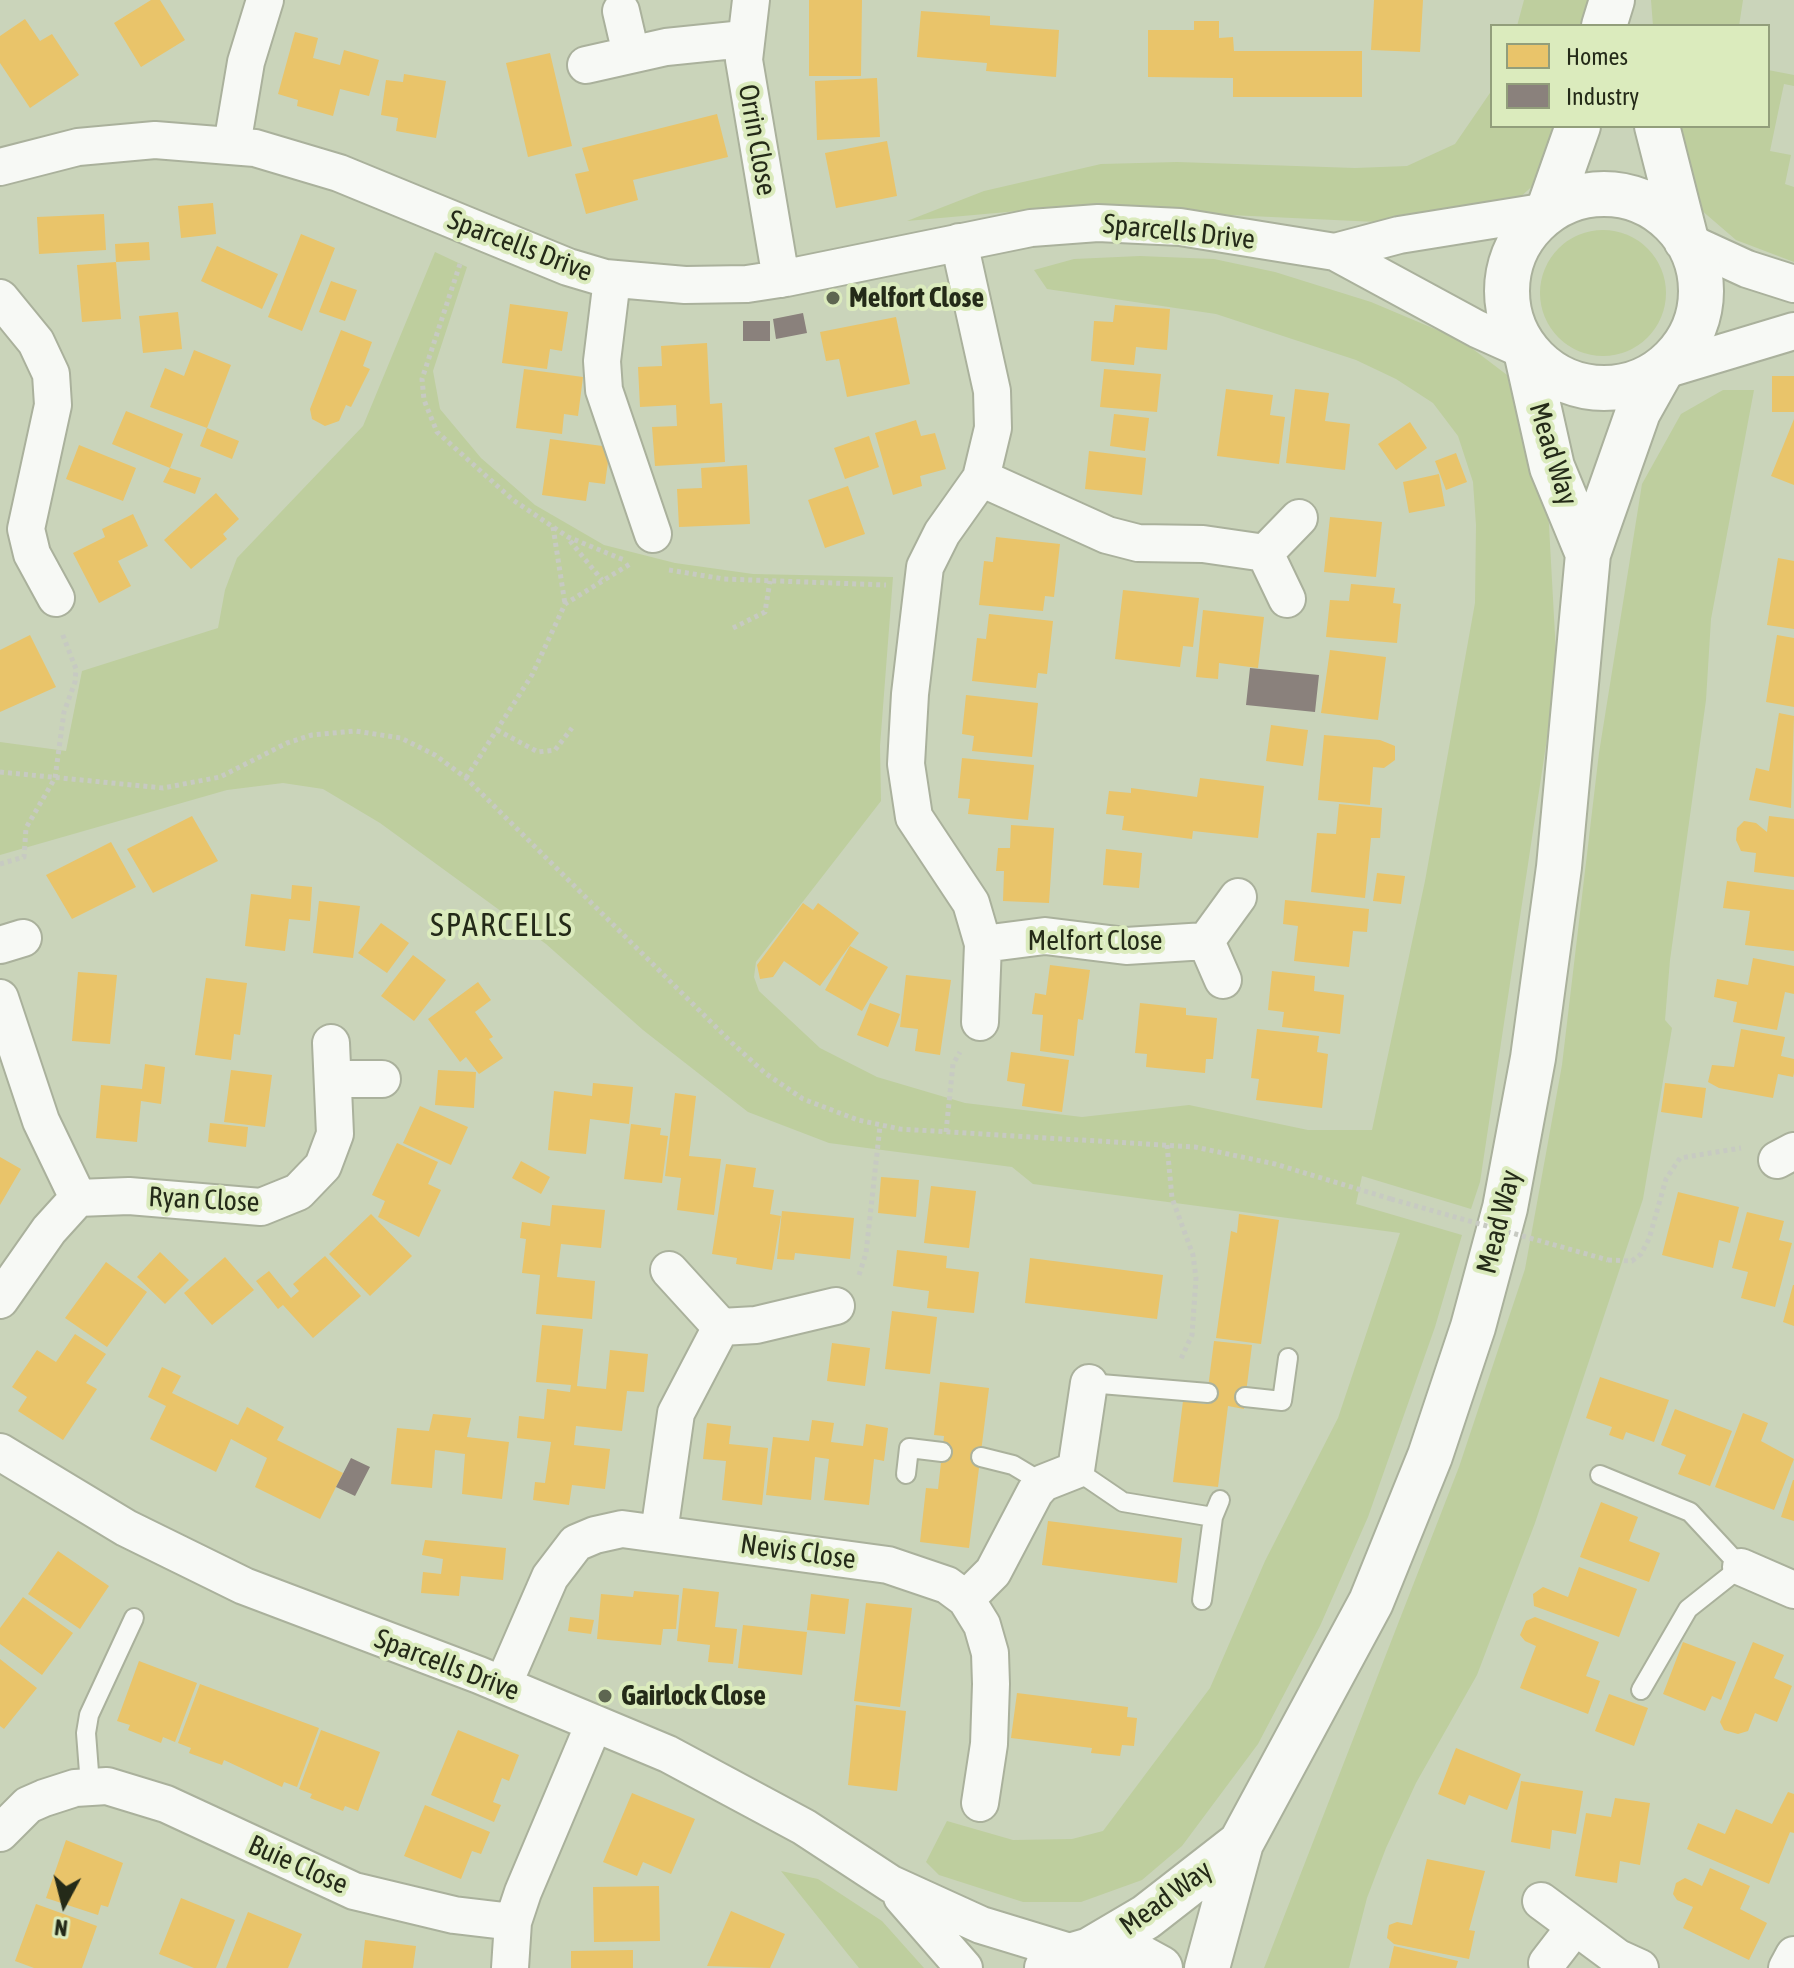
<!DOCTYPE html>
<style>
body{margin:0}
#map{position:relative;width:1794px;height:1968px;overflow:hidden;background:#cad4ba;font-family:"Asap Condensed",sans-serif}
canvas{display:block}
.legend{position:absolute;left:1490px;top:24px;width:280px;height:104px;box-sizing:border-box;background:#dbebbd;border:2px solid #929e7b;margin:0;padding:10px 14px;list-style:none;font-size:24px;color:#242a18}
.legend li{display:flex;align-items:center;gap:16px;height:40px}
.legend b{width:40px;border:2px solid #929e7b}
.north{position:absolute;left:24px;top:1864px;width:80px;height:80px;-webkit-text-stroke:6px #dbebbd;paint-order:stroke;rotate:187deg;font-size:22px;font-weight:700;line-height:32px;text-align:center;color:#242a18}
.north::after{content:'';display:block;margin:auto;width:28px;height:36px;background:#242a18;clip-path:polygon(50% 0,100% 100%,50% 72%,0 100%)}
</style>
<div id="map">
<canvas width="1794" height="1968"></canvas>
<ul class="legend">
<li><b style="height:22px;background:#e9c46a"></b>Homes</li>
<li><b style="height:22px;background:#8a817c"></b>Industry</li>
</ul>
<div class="north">N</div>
</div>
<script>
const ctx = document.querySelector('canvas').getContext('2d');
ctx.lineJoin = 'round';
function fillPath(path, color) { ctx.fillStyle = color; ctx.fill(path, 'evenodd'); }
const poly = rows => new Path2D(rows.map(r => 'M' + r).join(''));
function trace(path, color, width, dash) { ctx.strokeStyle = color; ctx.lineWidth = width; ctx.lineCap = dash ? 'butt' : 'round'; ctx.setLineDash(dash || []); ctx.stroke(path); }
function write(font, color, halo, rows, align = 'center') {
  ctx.font = font + ' "Asap Condensed",sans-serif'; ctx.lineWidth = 8; ctx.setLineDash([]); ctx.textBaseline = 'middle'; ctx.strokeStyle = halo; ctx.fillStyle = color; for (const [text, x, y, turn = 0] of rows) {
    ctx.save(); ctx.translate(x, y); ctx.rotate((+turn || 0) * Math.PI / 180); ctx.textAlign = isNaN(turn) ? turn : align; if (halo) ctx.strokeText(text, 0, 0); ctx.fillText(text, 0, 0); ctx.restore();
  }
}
fillPath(poly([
 [1524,0,1597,0,1593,26,1517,26],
 [1651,0,1743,0,1739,26,1653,26],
 [1768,70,1794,75,1794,86,1784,84,1770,151,1791,155,1785,184,1794,187,1794,262,1736,240,1700,209,1671,126,1768,126],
 [1492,90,1492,126,1570,126,1546,174,1518,199,1397,223,1063,207,907,221,984,191,1101,164,1177,162,1355,168,1407,166,1455,144],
 '1540 293a63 63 0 1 1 126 0a63 63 0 1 1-126 0Z',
 [435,252,467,267,433,371,440,409,481,458,535,505,604,545,675,563,753,574,893,577,880,746,881,801,756,962,754,977,759,991,820,1048,877,1077,965,1103,1082,1117,1189,1105,1308,1130,1372,1130,1425,881,1475,603,1476,525,1473,482,1458,436,1433,403,1396,379,1356,360,1216,314,1047,289,1034,270,1074,259,1140,256,1214,259,1275,272,1371,302,1461,340,1511,378,1547,489,1557,672,1480,1182,1471,1209,1362,1176,1356,1204,1462,1235,1435,1327,1368,1517,1320,1626,1258,1744,1182,1846,1142,1880,1081,1902,1023,1902,939,1875,926,1862,947,1821,1013,1840,1072,1839,1103,1831,1210,1688,1265,1561,1338,1418,1400,1233,1033,1184,1012,1167,829,1143,748,1112,643,1030,546,944,380,823,323,789,283,783,227,790,0,855,0,742,66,751,82,671,218,628,225,590,237,558,363,426],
 [1723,390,1754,390,1711,619,1706,700,1670,960,1665,1020,1672,1028,1643,1199,1535,1523,1477,1675,1416,1783,1386,1848,1367,1898,1349,1968,1264,1968,1459,1467,1525,1269,1562,1065,1599,753,1642,484,1681,414],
 [781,1871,818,1879,882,1921,924,1968,859,1968]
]), '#bece9e');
fillPath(poly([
 [151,0,160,0,185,40,141,67,114,23],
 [809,0,862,0,861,76,809,76],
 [1374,0,1423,0,1420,52,1371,50],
 [921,11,990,16,990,25,1059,30,1056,77,986,71,987,63,917,57],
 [25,19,40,41,52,34,79,75,30,108,0,63,0,36],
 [1194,21,1219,21,1219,38,1233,37,1234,51,1362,51,1362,97,1233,97,1233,78,1148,77,1148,30,1194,30],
 [295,32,318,38,313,58,340,65,344,50,379,60,369,96,340,89,333,116,297,106,298,100,278,94],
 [550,53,572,146,528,157,506,63],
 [404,74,446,81,436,138,396,131,398,118,381,115,386,80,403,82],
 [877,78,880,137,817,140,815,81],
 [717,114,728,157,633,180,638,200,586,214,575,174,589,171,582,148],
 [887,141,897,196,836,208,825,153],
 [213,203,216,234,181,238,178,206],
 [104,214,106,250,39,254,37,217],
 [301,234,335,248,302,331,268,317],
 [149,242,150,260,116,262,115,244],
 [217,246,278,274,262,309,201,281],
 [116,262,121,319,82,322,77,265],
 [331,281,357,290,345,321,319,312],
 [510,304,568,312,562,351,550,349,547,369,502,363],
 [1115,305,1170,309,1167,350,1136,347,1134,365,1091,361,1094,321,1113,322],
 [178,312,182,349,143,353,139,316],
 [896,317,910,384,847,397,839,359,826,361,820,332],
 [341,330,372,342,363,366,370,369,351,407,346,405,339,421,325,426,312,419,310,409],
 [707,343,710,404,722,403,725,462,655,466,652,427,677,426,676,405,640,407,638,367,662,366,661,346],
 [194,350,231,365,207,428,150,407,165,368,184,376],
 [524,369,583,377,578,416,564,414,562,434,516,428],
 [1104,369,1161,374,1157,412,1100,407],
 [1772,376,1794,376,1794,412,1772,412],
 [1226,389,1273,395,1270,415,1285,417,1279,464,1217,456],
 [1295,389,1329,393,1325,421,1350,424,1345,470,1286,463],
 [126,411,183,434,170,468,112,444],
 [1114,414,1149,418,1145,451,1110,446],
 [1794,419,1794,485,1771,476],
 [916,420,921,436,935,433,946,469,920,476,922,486,893,495,875,433],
 [1410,422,1427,448,1396,470,1378,444],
 [207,428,239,441,232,459,200,446],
 [869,436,879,467,845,479,834,448],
 [550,439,610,447,605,484,589,482,586,501,542,495],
 [79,445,136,468,123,501,66,479],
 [1089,451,1146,458,1142,495,1085,489],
 [1456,453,1467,482,1446,490,1435,461],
 [747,465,750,524,679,527,677,489,702,488,701,468],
 [170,468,201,478,195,494,163,482],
 [1439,474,1445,506,1409,513,1403,482],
 [848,486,865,534,825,548,808,500],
 [216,493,239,519,223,534,227,539,191,569,164,540],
 [133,514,148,546,118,561,131,586,99,603,73,553,105,537,102,529],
 [1330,517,1382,522,1376,577,1324,572],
 [996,537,1060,544,1054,597,1045,596,1043,611,979,605,984,561,993,562],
 [1778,558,1794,561,1794,629,1767,625],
 [1351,584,1395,588,1393,603,1401,604,1397,643,1326,637,1330,600,1349,601],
 [1123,590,1199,598,1193,647,1183,646,1180,667,1115,659],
 [1203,610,1264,617,1258,668,1219,663,1218,679,1196,677],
 [989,614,1053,621,1047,674,1038,673,1036,688,972,681,977,638,986,639],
 [30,635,56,687,0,712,0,650],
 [1777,635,1794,638,1794,707,1766,702],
 [1330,650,1386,657,1378,720,1321,713],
 [966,695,1038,703,1032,757,972,751,974,736,962,734],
 [1779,713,1794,716,1791,808,1749,800,1756,768,1769,771],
 [1271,725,1308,730,1303,766,1266,761],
 [1324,735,1380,740,1395,746,1395,760,1384,768,1373,767,1370,805,1318,800],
 [962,758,1034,765,1028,820,968,814,970,799,958,798],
 [1200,778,1264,786,1258,838,1193,831,1192,839,1122,830,1124,816,1106,814,1109,791,1131,793,1131,788,1197,797],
 [1339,804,1382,808,1380,838,1371,838,1365,898,1311,892,1317,833,1336,834],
 [192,816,218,861,153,893,127,849],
 [1769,816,1794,819,1794,877,1754,872,1756,853,1741,851,1736,840,1737,828,1744,821,1756,823,1767,832],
 [1011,825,1054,828,1049,903,1003,901,1004,871,996,871,998,848,1010,848],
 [111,842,136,887,72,919,46,875],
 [1106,849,1142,853,1139,888,1103,885],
 [1377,873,1405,876,1401,904,1373,901],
 [1727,881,1794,890,1794,951,1745,945,1750,911,1723,908],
 [292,885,312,887,310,921,289,919,285,951,245,946,251,894,291,899],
 [1285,900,1369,909,1367,932,1353,931,1349,967,1294,961,1298,926,1283,924],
 [319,901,360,906,353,958,313,953],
 [803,903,813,910,818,903,859,933,820,986,784,961,773,977,760,979,757,965],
 [381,923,409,943,387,973,358,953],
 [850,946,888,967,862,1011,825,990],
 [413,955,446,980,414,1021,381,996],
 [1753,958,1794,966,1794,994,1785,992,1777,1030,1733,1022,1737,1002,1714,997,1717,979,1748,985],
 [1050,965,1090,970,1083,1020,1078,1019,1074,1056,1040,1051,1043,1015,1032,1014,1035,993,1046,995],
 [1272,971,1315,976,1314,991,1344,995,1340,1034,1282,1027,1284,1012,1268,1010],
 [78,972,117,975,110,1044,72,1041],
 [906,975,951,980,940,1055,915,1051,918,1029,900,1027],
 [206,978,247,983,240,1035,234,1034,231,1060,195,1055],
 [478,982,491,1000,475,1012,493,1037,489,1039,503,1058,479,1074,466,1057,460,1062,428,1019],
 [870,1003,900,1014,888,1047,857,1035],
 [1140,1003,1186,1008,1186,1015,1217,1018,1213,1059,1206,1059,1205,1073,1146,1067,1147,1054,1135,1053],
 [1257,1029,1319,1036,1317,1052,1328,1054,1322,1108,1256,1100,1259,1079,1251,1078],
 [1741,1029,1785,1037,1781,1056,1794,1059,1794,1073,1793,1077,1778,1074,1773,1098,1719,1088,1708,1082,1712,1065,1734,1067],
 [1011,1052,1069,1060,1062,1112,1022,1106,1025,1084,1007,1081],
 [145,1064,165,1067,161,1104,141,1101,137,1142,96,1138,101,1085,142,1089],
 [231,1070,272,1075,265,1127,224,1122],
 [438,1070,476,1072,474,1108,435,1105],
 [593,1083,633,1087,629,1124,590,1119,586,1154,548,1150,554,1091,592,1096],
 [1665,1083,1706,1088,1702,1118,1661,1112],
 [675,1093,696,1096,689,1156,721,1159,714,1215,677,1210,681,1178,665,1176],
 [420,1106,468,1127,451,1165,403,1143],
 [210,1123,248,1127,246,1147,208,1142],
 [631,1124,661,1128,660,1135,668,1136,662,1183,624,1179],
 [397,1143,438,1162,428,1184,441,1190,419,1237,378,1217,385,1201,372,1195],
 [0,1157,21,1169,0,1205],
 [521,1161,550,1177,541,1194,512,1178],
 [726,1164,756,1168,753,1187,774,1190,770,1214,781,1216,772,1270,736,1264,737,1258,712,1254],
 [881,1177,919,1180,916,1217,878,1213],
 [931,1186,976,1191,969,1248,924,1243],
 [1678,1192,1739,1207,1730,1243,1719,1240,1713,1268,1662,1255],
 [552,1205,605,1210,601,1248,561,1244,557,1277,595,1281,592,1319,536,1314,540,1275,522,1273,526,1239,520,1238,522,1222,550,1226],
 [782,1211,854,1218,850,1259,795,1253,794,1260,777,1259],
 [1747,1212,1784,1221,1779,1240,1792,1243,1775,1307,1741,1298,1748,1272,1732,1268],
 [371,1214,412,1256,370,1296,329,1254],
 [1239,1214,1279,1220,1261,1344,1216,1338,1231,1231,1237,1233],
 [897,1250,947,1256,946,1268,979,1272,974,1313,927,1308,929,1291,893,1286],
 [160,1252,189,1280,165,1304,137,1277],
 [325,1256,361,1296,313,1338,283,1305,278,1309,256,1281,269,1271,291,1298,299,1291,293,1284],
 [225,1257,254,1290,212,1325,184,1293],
 [1030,1258,1163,1275,1157,1319,1025,1303],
 [106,1262,147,1292,107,1347,65,1318],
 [1793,1285,1794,1285,1794,1326,1783,1322],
 [892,1311,937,1317,930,1374,885,1369],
 [542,1325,583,1329,577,1386,606,1389,610,1350,648,1354,644,1392,627,1391,622,1431,576,1426,574,1445,610,1449,605,1489,572,1485,569,1505,533,1500,535,1482,545,1483,551,1442,517,1438,519,1416,544,1419,547,1389,570,1392,571,1385,536,1382],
 [75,1334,106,1354,86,1383,97,1389,63,1440,18,1411,27,1397,12,1387,37,1350,56,1362],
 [1214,1341,1252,1345,1244,1409,1228,1406,1218,1487,1173,1482,1183,1401,1206,1404],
 [832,1343,870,1348,865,1386,827,1381],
 [162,1367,181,1376,172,1393,238,1425,247,1407,284,1427,277,1440,343,1473,320,1519,255,1487,267,1458,231,1439,216,1472,150,1439,166,1406,148,1397],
 [1600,1377,1669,1400,1654,1442,1626,1432,1623,1440,1609,1435,1612,1427,1586,1418],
 [940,1382,989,1388,969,1548,920,1542,926,1488,938,1489,944,1436,934,1435],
 [1675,1409,1732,1431,1710,1486,1678,1474,1686,1455,1661,1445],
 [1743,1413,1768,1423,1761,1441,1794,1459,1774,1510,1715,1487],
 [433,1414,471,1418,467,1437,509,1442,502,1499,462,1494,465,1454,435,1450,432,1488,391,1484,397,1428,429,1431],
 [812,1420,834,1423,831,1442,863,1446,866,1424,888,1428,884,1461,874,1459,869,1505,824,1500,829,1459,815,1457,811,1500,766,1495,773,1437,809,1441],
 [707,1423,731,1426,729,1444,768,1448,762,1505,722,1500,726,1461,703,1459],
 [1793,1480,1794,1480,1794,1521,1781,1517],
 [1601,1502,1638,1517,1629,1541,1660,1553,1649,1582,1580,1557],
 [1048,1521,1182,1538,1177,1583,1042,1565],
 [425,1540,506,1548,503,1580,461,1576,459,1596,421,1593,423,1572,441,1574,443,1559,422,1555],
 [58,1551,109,1586,80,1629,28,1594],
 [1579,1567,1637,1589,1619,1637,1534,1606,1533,1594,1543,1587,1568,1597],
 [683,1588,719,1592,715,1627,737,1629,733,1664,708,1662,710,1645,677,1641],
 [634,1591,679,1595,676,1629,663,1629,661,1645,597,1639,601,1594,633,1597],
 [811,1594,849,1599,845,1634,807,1630],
 [23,1597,73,1633,42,1675,0,1644,0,1628],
 [866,1603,912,1608,900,1707,854,1701],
 [570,1617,594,1620,591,1634,568,1631],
 [1535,1617,1599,1642,1586,1676,1600,1681,1588,1714,1520,1688,1536,1646,1525,1641,1520,1635,1526,1621],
 [743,1625,807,1632,802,1675,738,1668],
 [1683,1642,1736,1662,1721,1700,1712,1696,1705,1711,1663,1694],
 [1753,1642,1784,1655,1774,1678,1792,1686,1777,1722,1755,1713,1748,1731,1738,1734,1724,1730,1720,1722],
 [0,1659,37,1688,4,1729,0,1726],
 [139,1661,197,1683,175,1742,163,1737,161,1743,128,1730,130,1725,117,1721],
 [200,1684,319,1728,297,1787,284,1782,282,1787,224,1760,222,1765,189,1753,191,1748,178,1743],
 [1017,1693,1128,1707,1127,1717,1137,1718,1134,1746,1122,1745,1120,1756,1091,1753,1092,1748,1011,1738],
 [1609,1694,1648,1708,1634,1746,1595,1731],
 [856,1705,906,1711,897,1791,848,1785],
 [321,1730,380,1752,358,1811,345,1806,343,1811,310,1798,312,1794,299,1789],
 [458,1730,519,1755,509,1781,502,1778,493,1802,501,1805,494,1822,431,1795],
 [1456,1748,1521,1774,1507,1810,1469,1795,1465,1805,1438,1794],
 [1521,1781,1583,1791,1576,1834,1552,1830,1550,1849,1511,1842],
 [1788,1792,1794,1794,1794,1833,1790,1832,1769,1884,1687,1849,1698,1823,1725,1834,1736,1809,1772,1824],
 [632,1793,695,1819,671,1874,643,1862,637,1876,603,1862],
 [1615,1798,1650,1803,1640,1865,1620,1861,1617,1883,1575,1876,1586,1813,1611,1817],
 [425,1805,490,1832,481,1854,472,1851,461,1879,404,1856],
 [66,1840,123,1863,108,1907,101,1905,98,1915,46,1898],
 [1427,1859,1485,1871,1469,1930,1475,1931,1469,1959,1394,1944,1387,1938,1389,1925,1397,1922,1412,1925],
 [1710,1868,1750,1886,1740,1909,1767,1923,1749,1960,1683,1928,1693,1907,1677,1900,1673,1894,1676,1883,1685,1878,1702,1886],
 [659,1886,660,1941,594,1942,593,1887],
 [181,1898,235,1920,216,1968,194,1968,159,1954],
 [36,1904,97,1926,82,1968,34,1968,15,1961],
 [731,1911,785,1934,770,1968,707,1966],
 [248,1912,302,1934,288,1968,226,1968],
 [365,1940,416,1946,413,1968,362,1968],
 [1394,1946,1458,1961,1456,1968,1389,1968],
 [633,1950,633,1968,571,1968,571,1951]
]), '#e9c46a');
fillPath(poly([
 [803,313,807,333,776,339,773,319],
 [743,321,770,321,770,341,743,341],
 [1250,668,1319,675,1315,712,1246,705],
 [351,1458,370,1467,355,1496,336,1487]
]), '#8a817c');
const lane = poly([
 [1089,1383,1208,1393],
 [1245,1397,1282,1401,1288,1358],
 [981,1457,1013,1465,1043,1483],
 [1076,1470,1123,1502,1213,1517],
 [906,1474,909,1448,942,1452],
 [1600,1475,1690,1512,1741,1567,1688,1609,1641,1690],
 [1202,1600,1213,1517,1220,1500],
 [90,1785,86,1733,89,1715,134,1618]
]);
const street = poly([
 [751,0,744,60,781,279],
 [621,11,631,54],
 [586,65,666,47,744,39],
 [232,145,246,62,265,0],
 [0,167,78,147,155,140,255,148,339,173,568,267,605,278,685,285,747,284,786,278,1031,228,1098,223,1180,227,1335,252,1477,329,1526,351],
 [1686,241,1747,269,1794,284],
 [959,242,992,391,993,428,981,478,942,533,925,567,910,694,906,764,914,817,971,903,983,944,1045,936,1126,946,1206,941,1238,897],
 [1335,252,1399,235,1548,211],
 [612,279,602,361,604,390,653,534],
 [0,298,36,342,51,374,53,405,26,529,32,554,56,598],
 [1661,371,1794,331],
 [981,478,1107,535,1138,543,1203,544,1265,553,1299,518],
 [1265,553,1287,599],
 [1206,941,1223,980],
 [0,945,23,938],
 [0,998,41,1121,78,1198],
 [980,1022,983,944],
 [334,1079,382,1079],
 [1777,1160,1794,1151],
 [0,1300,49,1230,78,1198,129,1196,261,1207,298,1192,323,1166,335,1134,331,1043],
 [721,1327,756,1325,836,1306],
 [0,1452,126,1528,244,1586,479,1675,668,1754,804,1827,891,1884,981,1925,1076,1954],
 [659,1533,676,1413,721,1327,669,1270],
 [1741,1567,1794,1590],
 [966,1599,993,1572,1035,1492,1043,1483,1076,1470,1089,1383],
 [503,1685,550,1577,576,1543,595,1535,622,1529,888,1565,947,1585,966,1599,982,1625,990,1653,991,1684,989,1744,980,1803],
 [0,1833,28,1805,44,1798,75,1788,107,1786,166,1804,354,1891,454,1915,513,1922],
 [902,1897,964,1968],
 [1541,1901,1618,1958,1640,1968],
 [1547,1963,1574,1928],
 [510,1968,513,1922,523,1892,594,1724],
 [1787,1968,1794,1955]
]);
const secondary = poly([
 [1604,26,1612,0],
 [1657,126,1686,240],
 '1507 291a97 97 0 1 1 194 0a97 97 0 1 1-194 0Z',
 [1548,211,1578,126],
 [1526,351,1552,467,1588,554],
 [1090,1950,1146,1917,1241,1843],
 [1047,1968,1066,1957,1090,1950,1115,1950,1138,1956,1160,1968],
 [1207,1968,1241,1843,1371,1602,1430,1456,1473,1327,1505,1208,1533,1058,1559,867,1588,554,1638,412,1661,371]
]);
trace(lane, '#aab19c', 22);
trace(street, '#aab19c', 40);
trace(secondary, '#aab19c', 48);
trace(poly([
 [460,264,422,379,424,400,437,432,513,500,568,537,624,560],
 [553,527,565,604],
 [570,541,602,580],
 [669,570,724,579,886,585],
 [733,628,765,612,770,581],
 [497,730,538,752,555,750,572,728],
 [0,772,163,788,220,777,287,743,312,735,355,731,401,738,435,755,466,778,732,1043,765,1073,803,1099,858,1120,900,1129,1195,1147,1275,1164,1391,1199],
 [466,778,532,675,565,604,630,564],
 [0,864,24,857,26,828,55,778,64,712,75,682,76,669,62,633],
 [946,1132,953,1064,960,1052],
 [1167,1145,1172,1198,1193,1255,1196,1278,1192,1335,1180,1361],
 [1608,1260,1632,1261,1641,1254,1649,1239,1666,1179,1680,1158,1741,1148],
 [859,1275,866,1253,880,1126]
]), '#c7cac2', 5, [4, 4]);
trace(lane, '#f7f9f5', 18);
trace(street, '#f7f9f5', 36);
trace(secondary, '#f7f9f5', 44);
trace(poly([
 [1391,1199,1608,1260]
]), '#c7cac2', 5, [4, 4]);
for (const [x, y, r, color] of [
 [833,298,8,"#5e6651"],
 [605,1696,8,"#5e6651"]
]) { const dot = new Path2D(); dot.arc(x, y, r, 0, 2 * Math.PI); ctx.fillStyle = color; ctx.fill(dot); trace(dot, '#dbebbd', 3); }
write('28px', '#242a18', '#dbebbd', [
 ["Orrin Close",757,140,80],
 ["Sparcells Drive",1179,232,6],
 ["Sparcells Drive",520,246,21],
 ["Mead Way",1553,454,73],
 ["Melfort Close",1095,941],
 ["Ryan Close",204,1200,3],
 ["Mead Way",1499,1222,-76],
 ["Nevis Close",798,1552,8],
 ["Sparcells Drive",447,1665,21],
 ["Buie Close",298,1865,24],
 ["Mead Way",1166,1898,-36]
]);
write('bold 28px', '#242a18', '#dbebbd', [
 ["Melfort Close",849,298],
 ["Gairlock Close",621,1696]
], 'left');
ctx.letterSpacing = '2px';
write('32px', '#242a18', '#dbebbd', [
 ["SPARCELLS",502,926]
]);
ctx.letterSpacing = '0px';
</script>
